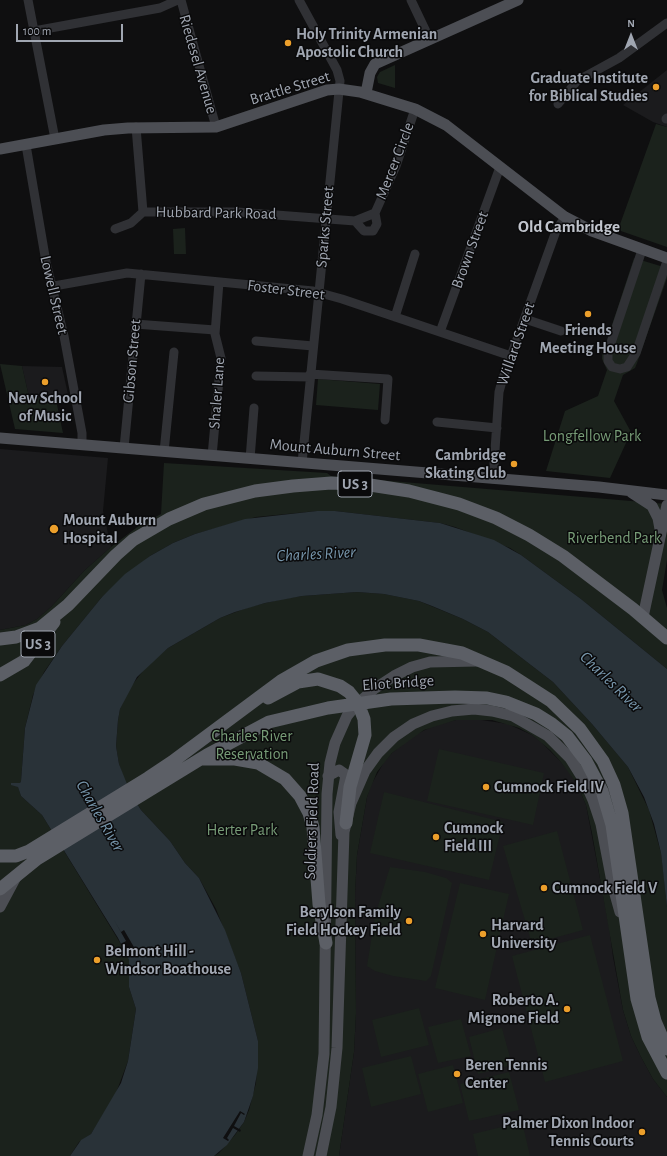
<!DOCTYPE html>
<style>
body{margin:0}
#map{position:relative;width:667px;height:1156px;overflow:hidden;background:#0f0f10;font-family:"Alegreya Sans",sans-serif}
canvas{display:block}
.north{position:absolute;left:611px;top:16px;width:40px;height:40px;-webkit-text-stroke:3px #0a0a0b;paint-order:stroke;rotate:0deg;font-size:11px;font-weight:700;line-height:16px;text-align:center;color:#a0a6b1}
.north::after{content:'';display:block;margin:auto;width:14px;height:18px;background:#a0a6b1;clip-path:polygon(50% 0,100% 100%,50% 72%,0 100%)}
.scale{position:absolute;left:16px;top:24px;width:107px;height:18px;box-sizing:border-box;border:2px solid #a0a6b1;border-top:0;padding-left:5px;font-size:12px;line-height:14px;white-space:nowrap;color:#a0a6b1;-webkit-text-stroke:3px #0a0a0b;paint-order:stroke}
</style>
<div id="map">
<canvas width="667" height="1156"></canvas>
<div class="north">N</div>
<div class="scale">100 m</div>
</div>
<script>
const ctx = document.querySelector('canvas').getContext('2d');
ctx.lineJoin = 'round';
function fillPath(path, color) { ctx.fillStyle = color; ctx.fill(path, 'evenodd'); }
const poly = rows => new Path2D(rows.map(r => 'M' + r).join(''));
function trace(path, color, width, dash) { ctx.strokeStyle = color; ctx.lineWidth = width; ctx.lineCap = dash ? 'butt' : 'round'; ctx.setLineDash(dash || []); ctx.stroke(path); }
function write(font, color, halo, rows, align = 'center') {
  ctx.font = font + ' "Alegreya Sans",sans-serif'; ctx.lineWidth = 3; ctx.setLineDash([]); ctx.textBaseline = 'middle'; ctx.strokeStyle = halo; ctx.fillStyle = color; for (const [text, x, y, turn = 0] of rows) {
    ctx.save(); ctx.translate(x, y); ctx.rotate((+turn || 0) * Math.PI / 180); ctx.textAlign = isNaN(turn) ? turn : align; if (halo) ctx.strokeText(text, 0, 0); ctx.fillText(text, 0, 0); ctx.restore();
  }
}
fillPath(poly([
 [667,70,667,127,653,122,623,105],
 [22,366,62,367,69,399,56,401,56,400,29,397],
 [0,449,108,458,103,511,111,547,85,570,51,607,37,619,26,625,0,630],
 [475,719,508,724,532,735,541,742,560,761,569,772,577,784,586,805,609,926,613,957,623,1010,631,1036,641,1057,653,1079,667,1097,667,1156,339,1156,354,1052,356,1013,355,894,357,855,367,797,371,785,384,762,392,753,411,737,435,725,456,720]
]), '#1b1b1d');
fillPath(poly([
 [395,65,395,88,378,83,377,77,380,72],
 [656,124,667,127,667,247,618,230],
 [185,228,186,254,174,254,173,229],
 [634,258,667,268,667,278,637,363,635,368,623,375,614,401,631,432,610,478,546,471,565,411,598,396,607,370,602,359,602,355],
 [0,364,22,366,29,397,56,400,63,433,15,429],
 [318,379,380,384,378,410,316,405],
 [164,463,327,473,331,476,667,504,667,560,662,590,667,608,667,669,581,599,521,555,510,548,455,527,440,523,335,511,317,511,256,517,195,534,173,543,150,556,102,597,62,646,44,672,33,695,25,728,21,781,20,783,11,783,18,786,21,796,42,815,127,954,129,960,129,987,136,1009,128,1061,116,1093,98,1123,91,1134,79,1142,70,1156,0,1156,0,630,26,625,37,619,51,607,85,570,111,547,140,525,161,514],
 [357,592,384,594,419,601,463,619,488,632,553,682,592,724,628,767,649,810,661,853,664,877,667,907,667,1097,653,1079,641,1057,631,1036,623,1010,592,833,586,805,577,784,560,761,550,750,532,735,519,728,492,720,456,720,424,730,392,753,377,772,367,797,357,855,355,894,356,1013,354,1052,339,1156,214,1156,219,1153,235,1135,244,1122,249,1110,256,1083,258,1041,241,973,216,909,199,878,185,863,170,841,141,810,125,782,119,764,116,746,118,720,120,709,129,689,146,667,168,648,220,618,249,607,282,599,302,596],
 [439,749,544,773,533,825,427,801],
 [384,792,503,822,489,880,370,853],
 [557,831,583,930,532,944,503,846],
 [390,867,425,872,446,878,452,883,431,976,426,981,393,976,375,971,367,966,375,916],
 [460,883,509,894,485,1000,435,988],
 [590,935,623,1061,545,1082,512,956],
 [419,1008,429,1045,381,1057,372,1020],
 [461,1019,471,1056,438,1063,428,1027],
 [502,1028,512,1065,478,1074,469,1037],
 [411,1056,421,1094,371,1107,362,1068],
 [453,1065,463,1103,428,1112,418,1074],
 [509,1072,519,1110,469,1121,460,1084],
 [522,1122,530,1156,478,1156,473,1134]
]), '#1b221c');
fillPath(poly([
 [317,511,335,511,440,523,494,540,521,555,581,599,667,669,667,907,661,853,654,824,644,797,628,767,592,724,553,682,488,632,463,619,432,606,419,601,384,594,357,592,302,596,265,603,235,612,220,618,168,648,137,677,120,709,118,720,116,746,119,764,131,794,141,810,170,841,185,863,199,878,225,930,241,973,258,1041,258,1068,253,1096,244,1122,227,1145,214,1156,70,1156,81,1140,91,1134,121,1083,128,1061,136,1009,129,987,129,960,118,938,42,815,21,796,18,787,11,785,11,783,20,783,21,781,25,728,36,685,62,646,102,597,125,574,150,556,173,543,195,534,245,519]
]), '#293238');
fillPath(poly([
 [114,920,121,932,124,930,138,954,134,956,130,949,125,951,121,944,126,941],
 [240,1111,245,1114,244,1115,241,1113,234,1126,241,1130,240,1132,233,1128,227,1138,229,1140,228,1141,223,1138]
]), '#0f0f10');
trace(poly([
 [28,0,55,139],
 [181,0,216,127],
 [299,0,337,70,340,81,302,463],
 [411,0,430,40],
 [34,31,160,8,178,0],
 [558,104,577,81,619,58,667,23],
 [666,119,667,118],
 [136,127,143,212,237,212,355,221,375,213,396,166,415,109],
 [26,145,46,262,64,336,82,433,82,445],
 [355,221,364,231,373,231,377,224,375,213],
 [115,229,131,223,143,212],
 [642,250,608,352,608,361,612,367,620,369,627,367,636,353,667,261],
 [54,286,127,273,313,291,342,299,511,356],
 [395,317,415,254],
 [525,319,561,331],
 [135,324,215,330],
 [440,332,500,167],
 [256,341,313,346],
 [310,374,388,379,385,420],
 [256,376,310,377],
 [437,422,497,428],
 [124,448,141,274],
 [164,452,174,352],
 [212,456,221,358,215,334,219,282],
 [250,459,254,408],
 [493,479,499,392,502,381,556,231,565,217]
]), '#303135', 9);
trace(poly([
 [366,93,370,73,375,64,518,0],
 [0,149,104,130,128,128,216,127,327,90,339,89,360,92,415,109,446,125,565,217,592,231,667,258],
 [0,438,599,487,667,495],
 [632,493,652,506,658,518,660,529],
 [643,617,667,505],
 [328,776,339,770,346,775,339,812,341,835],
 [0,907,16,877],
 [308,1156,317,1115,324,1054,327,794,330,763,335,743,347,716,355,706,374,689,394,676,412,667,430,662,477,661],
 [321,1156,331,1107,337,1048,344,832,351,803,365,771,378,753,394,737,413,724,432,716,452,711,474,709,492,711,513,716,548,736,570,758,585,782,593,800,601,824,613,887,620,912]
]), '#4c4e54', 11);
trace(poly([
 [0,639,16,637,40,628,68,605,116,555,133,540,169,519,204,504,255,491,293,486,331,483,370,485,409,491,459,504,496,518,529,535,563,556,633,609,667,638],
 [0,675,24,661,54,622],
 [268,698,298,682,318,679,340,686,349,692,358,703,364,719,365,735,350,787,346,823],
 [201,759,235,759,258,763,285,779,300,796,309,813,313,827,319,904,326,943],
 [0,856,16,856,29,851,148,778,172,762,281,681,316,661,348,650,385,645,419,645,462,653,506,672,551,701,580,729,603,761,614,785,622,813,649,998,655,1021,667,1049],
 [0,889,37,859,207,755,269,722,328,708,391,699,455,697,487,698,506,702,536,714,552,724,567,736,586,761,602,791,612,825,637,999,648,1037,667,1073]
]), '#5c5f66', 13);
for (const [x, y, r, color] of [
 [288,43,4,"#ec9f2b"],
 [656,87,4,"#ec9f2b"],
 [588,314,4,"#ec9f2b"],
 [45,382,4,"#ec9f2b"],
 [514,464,4,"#ec9f2b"],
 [54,529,5,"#ec9f2b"],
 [486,787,4,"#ec9f2b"],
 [436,837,4,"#ec9f2b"],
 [544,888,4,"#ec9f2b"],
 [409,921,4,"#ec9f2b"],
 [483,934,4,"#ec9f2b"],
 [97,960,4,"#ec9f2b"],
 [567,1009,4,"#ec9f2b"],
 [457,1074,4,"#ec9f2b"],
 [642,1132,4,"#ec9f2b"]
]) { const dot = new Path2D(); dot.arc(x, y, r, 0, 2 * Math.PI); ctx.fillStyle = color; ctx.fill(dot); trace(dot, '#0a0a0b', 1.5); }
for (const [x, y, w] of [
 [355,484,34],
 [38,644,34]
]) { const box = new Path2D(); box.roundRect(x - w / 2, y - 13, w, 26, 3); ctx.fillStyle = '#0a0a0b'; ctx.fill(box); trace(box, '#a0a6b1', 1); }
write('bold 15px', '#a0a6b1', null, [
 ["US 3",355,484],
 ["US 3",38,644]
]);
write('bold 16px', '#a0a6b1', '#0a0a0b', [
 ["Holy Trinity Armenian",296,34],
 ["Apostolic Church",296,52],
 ["Graduate Institute",648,78,"right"],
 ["for Biblical Studies",648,96,"right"],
 ["Friends",588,330,"center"],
 ["Meeting House",588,348,"center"],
 ["New School",45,398,"center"],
 ["of Music",45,416,"center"],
 ["Cambridge",506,455,"right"],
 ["Skating Club",506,473,"right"],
 ["Mount Auburn",63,520],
 ["Hospital",63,538],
 ["Cumnock Field IV",494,787],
 ["Cumnock",444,828],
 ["Field III",444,846],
 ["Cumnock Field V",552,888],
 ["Berylson Family",401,912,"right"],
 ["Field Hockey Field",401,930,"right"],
 ["Harvard",491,925],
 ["University",491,943],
 ["Belmont Hill -",105,951],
 ["Windsor Boathouse",105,969],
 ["Roberto A.",559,1000,"right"],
 ["Mignone Field",559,1018,"right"],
 ["Beren Tennis",465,1065],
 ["Center",465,1083],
 ["Palmer Dixon Indoor",634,1123,"right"],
 ["Tennis Courts",634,1141,"right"]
], 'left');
write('16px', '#a0a6b1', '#0a0a0b', [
 ["Riedesel Avenue",198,64,74],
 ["Brattle Street",290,88,-17],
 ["Mercer Circle",395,161,-69],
 ["Hubbard Park Road",216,213,1],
 ["Sparks Street",325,227,-85],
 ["Brown Street",470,250,-70],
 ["Foster Street",286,290,7],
 ["Lowell Street",54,295,77],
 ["Willard Street",516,344,-71],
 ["Gibson Street",132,361,-85],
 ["Shaler Lane",217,393,-86],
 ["Mount Auburn Street",335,450,5],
 ["Eliot Bridge",398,683,-4],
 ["Soldiers Field Road",312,821,-88]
]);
write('16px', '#779c77', '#0a0a0b', [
 ["Longfellow Park",592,436],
 ["Riverbend Park",614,538],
 ["Charles River",252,736],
 ["Reservation",252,754],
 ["Herter Park",242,830]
]);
write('bold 17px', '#c1c5cd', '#0a0a0b', [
 ["Old Cambridge",569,227]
]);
write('italic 17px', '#7796ac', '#0a0a0b', [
 ["Charles River",316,554,-3],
 ["Charles River",611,682,44],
 ["Charles River",100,816,60]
]);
</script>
